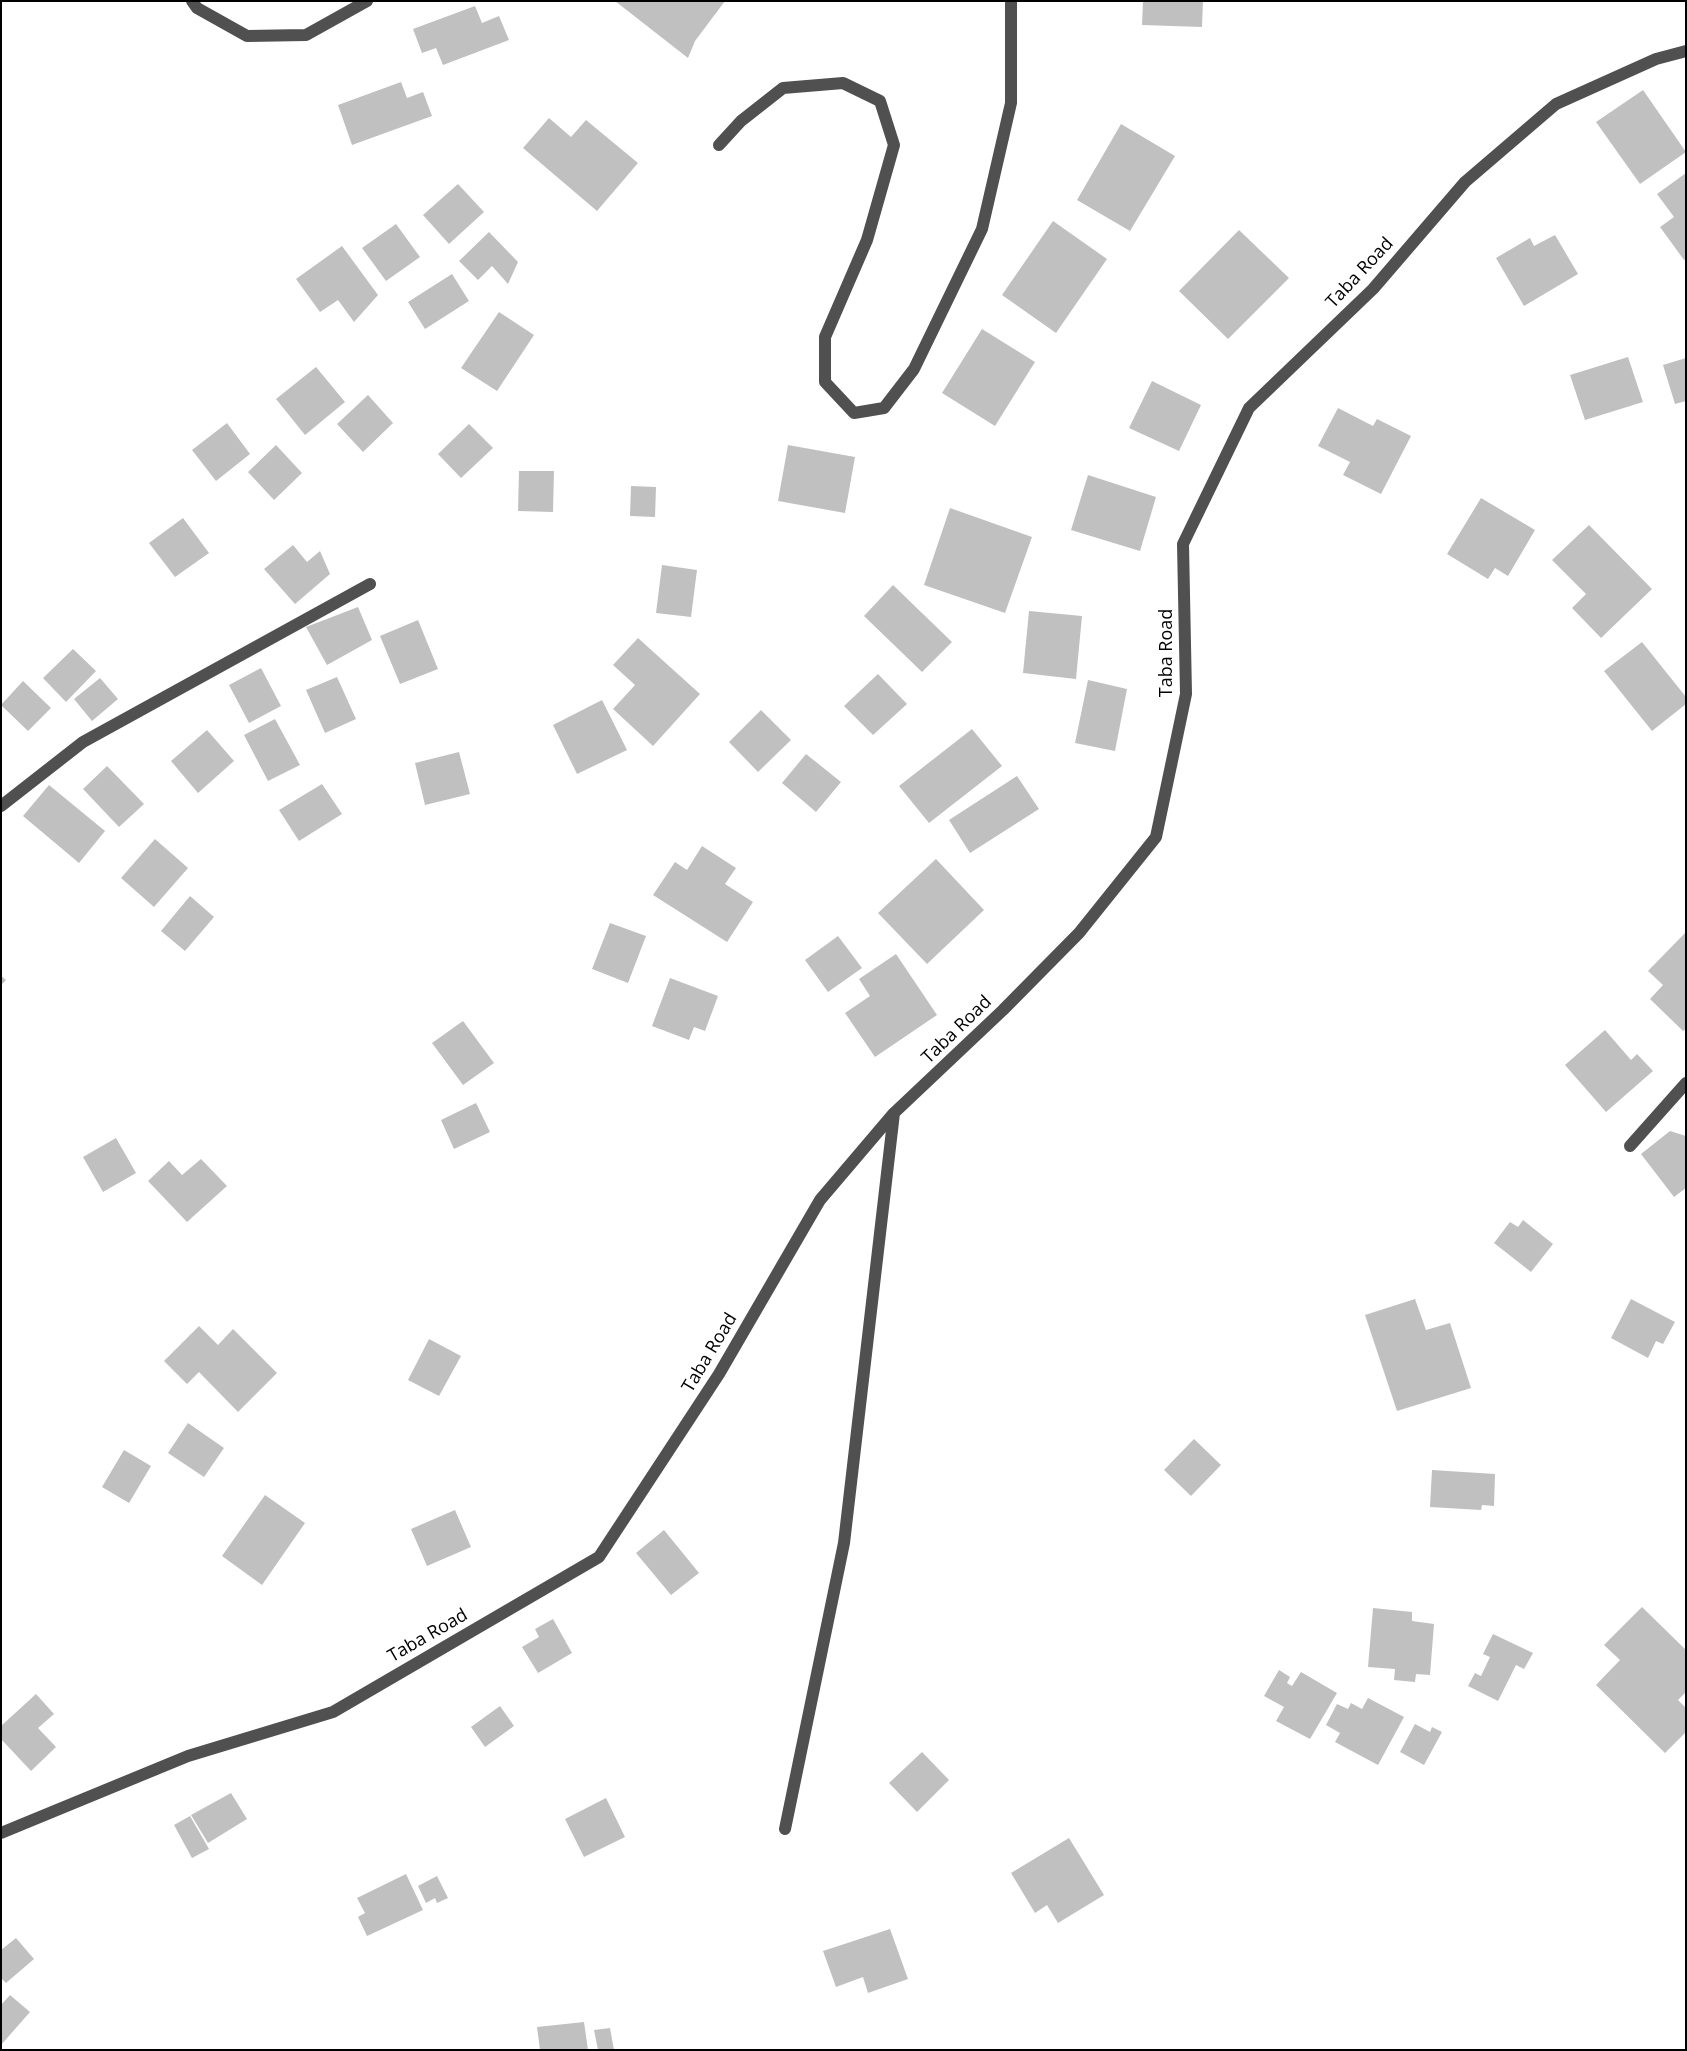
<!DOCTYPE html>
<style>
body{margin:0}
#map{position:relative;width:1687px;height:2051px;overflow:hidden;background:#fff;font-family:"Open Sans",sans-serif}
canvas{display:block}
.frame{position:absolute;inset:0;border:2px solid #000;pointer-events:none}
</style>
<div id="map">
<canvas width="1687" height="2051"></canvas>
<div class="frame"></div>
</div>
<script>
const ctx = document.querySelector('canvas').getContext('2d');
ctx.lineJoin = 'round';
function fillPath(path, color) { ctx.fillStyle = color; ctx.fill(path, 'evenodd'); }
const poly = rows => new Path2D(rows.map(r => 'M' + r).join(''));
function trace(path, color, width, dash) { ctx.strokeStyle = color; ctx.lineWidth = width; ctx.lineCap = dash ? 'butt' : 'round'; ctx.setLineDash(dash || []); ctx.stroke(path); }
function write(font, color, halo, rows, align = 'center') {
  ctx.font = font + ' "Open Sans",sans-serif'; ctx.lineWidth = 4; ctx.setLineDash([]); ctx.textBaseline = 'middle'; ctx.strokeStyle = halo; ctx.fillStyle = color; for (const [text, x, y, turn = 0] of rows) {
    ctx.save(); ctx.translate(x, y); ctx.rotate((+turn || 0) * Math.PI / 180); ctx.textAlign = isNaN(turn) ? turn : align; if (halo) ctx.strokeText(text, 0, 0); ctx.fillText(text, 0, 0); ctx.restore();
  }
}
fillPath(poly([
 [615,1,725,1,695,41,688,58],
 [1143,1,1203,1,1202,27,1142,25],
 [475,6,482,23,499,16,509,40,443,65,436,48,422,53,413,29],
 [401,82,407,98,423,92,432,116,352,145,338,105],
 [1643,90,1686,152,1640,184,1596,122],
 [549,118,571,137,586,120,638,163,597,211,523,148],
 [1121,124,1175,156,1130,231,1077,200],
 [1686,173,1686,259,1684,260,1660,227,1674,217,1657,194],
 [458,184,484,212,449,244,423,215],
 [1053,221,1107,259,1056,333,1002,295],
 [396,224,420,257,386,281,362,248],
 [1239,230,1289,278,1228,339,1179,291],
 [489,232,518,262,508,284,492,266,478,280,459,261],
 [1555,235,1578,274,1524,306,1496,258,1530,238,1534,246],
 [342,246,378,295,354,322,338,300,320,312,296,279],
 [452,274,469,301,425,329,408,302],
 [499,312,534,335,497,391,461,368],
 [982,329,1035,362,995,426,942,393],
 [1628,357,1643,402,1585,420,1570,375],
 [1686,358,1686,401,1675,404,1663,365],
 [316,367,345,402,305,435,276,399],
 [1152,381,1201,405,1179,451,1129,428],
 [368,395,393,423,363,452,337,424],
 [1338,408,1373,426,1377,419,1411,436,1381,494,1343,475,1350,462,1318,446],
 [227,423,250,454,216,481,192,450],
 [469,424,493,448,461,478,438,454],
 [276,445,302,473,274,500,248,472],
 [788,445,855,457,845,513,778,501],
 [519,471,554,471,553,512,518,511],
 [1088,475,1156,497,1140,551,1071,530],
 [631,486,656,487,655,517,630,516],
 [1481,498,1535,530,1508,576,1495,568,1488,579,1447,554],
 [950,508,1032,537,1005,613,924,585],
 [183,518,209,553,175,577,149,543],
 [1589,525,1652,589,1601,638,1572,608,1586,594,1552,560],
 [293,545,307,562,320,551,330,574,295,604,264,569],
 [662,565,697,570,691,617,656,613],
 [893,585,952,642,922,672,864,616],
 [358,607,372,640,327,665,306,627],
 [1029,611,1082,616,1076,679,1023,673],
 [418,620,438,669,400,684,380,636],
 [638,638,700,694,653,746,613,709,635,685,613,665],
 [1642,642,1686,697,1686,704,1652,731,1604,671],
 [73,649,96,671,66,702,43,678],
 [261,668,281,706,249,723,229,685],
 [878,674,907,704,873,735,844,706],
 [337,677,356,719,325,733,306,690],
 [100,678,118,699,92,721,74,699],
 [1088,680,1127,689,1115,751,1075,743],
 [23,681,51,708,28,731,1,705],
 [602,700,627,750,577,774,553,725],
 [761,710,791,740,758,772,729,742],
 [275,719,300,765,268,781,244,735],
 [972,729,1002,766,929,823,899,786],
 [207,730,234,761,198,793,171,761],
 [459,752,470,794,425,805,415,763],
 [806,754,841,782,816,812,782,783],
 [107,766,144,804,119,827,83,789],
 [1017,776,1039,809,970,853,949,820],
 [322,784,342,814,299,841,279,810],
 [49,785,105,831,79,863,23,816],
 [155,839,188,868,154,907,121,878],
 [702,846,736,868,725,884,753,902,727,942,653,895,675,862,687,870],
 [936,859,984,910,927,964,878,913],
 [190,896,214,917,185,951,161,931],
 [610,923,646,936,628,983,592,969],
 [1686,932,1686,1029,1683,1031,1650,999,1663,985,1648,971],
 [838,936,862,968,828,992,805,960],
 [896,954,937,1015,875,1057,845,1013,870,996,859,979],
 [1,976,6,980,1,985],
 [670,978,718,996,705,1031,694,1027,689,1040,652,1026],
 [463,1021,494,1063,463,1085,432,1043],
 [1605,1030,1631,1060,1637,1054,1653,1071,1606,1112,1565,1065],
 [476,1103,490,1132,454,1149,441,1120],
 [1670,1131,1686,1136,1686,1188,1674,1197,1641,1154],
 [116,1138,136,1173,103,1192,83,1157],
 [201,1159,227,1186,187,1222,148,1181,169,1161,182,1175],
 [1523,1220,1553,1244,1531,1272,1494,1243,1510,1222,1518,1227],
 [1415,1299,1426,1330,1450,1323,1471,1388,1397,1411,1365,1315],
 [1631,1299,1675,1322,1663,1344,1656,1341,1648,1358,1611,1338],
 [199,1326,218,1345,233,1329,277,1373,238,1412,199,1372,187,1384,164,1361],
 [429,1339,461,1356,439,1396,408,1380],
 [188,1423,224,1448,204,1477,168,1453],
 [1194,1439,1221,1465,1191,1496,1164,1470],
 [124,1450,151,1466,129,1503,102,1487],
 [1432,1470,1495,1474,1494,1506,1482,1505,1481,1510,1430,1507],
 [265,1495,305,1523,262,1585,222,1556],
 [455,1510,471,1547,427,1566,411,1529],
 [664,1530,699,1573,671,1595,636,1553],
 [1642,1607,1686,1650,1686,1692,1678,1700,1686,1708,1686,1732,1665,1753,1596,1685,1620,1660,1604,1645],
 [1373,1608,1412,1612,1412,1621,1434,1624,1430,1675,1416,1674,1415,1682,1394,1680,1395,1669,1368,1667],
 [553,1619,572,1653,538,1673,522,1647,539,1637,535,1629],
 [1493,1634,1533,1653,1524,1669,1516,1665,1498,1701,1468,1686,1475,1673,1481,1676,1490,1657,1483,1654],
 [1279,1670,1290,1677,1287,1683,1292,1686,1301,1672,1337,1693,1310,1739,1276,1721,1284,1707,1264,1696],
 [36,1694,54,1714,38,1728,56,1747,31,1771,1,1739,1,1726],
 [1368,1698,1404,1717,1378,1765,1335,1742,1340,1733,1326,1725,1337,1704,1348,1709,1351,1703,1362,1709],
 [500,1706,514,1726,485,1747,471,1727],
 [1415,1724,1430,1732,1432,1727,1442,1732,1424,1765,1400,1752],
 [922,1752,949,1780,917,1812,889,1783],
 [231,1793,247,1819,208,1843,191,1815],
 [606,1798,625,1837,584,1857,565,1819],
 [190,1816,209,1849,192,1858,174,1825],
 [1069,1838,1104,1895,1058,1923,1047,1905,1035,1913,1011,1873],
 [406,1874,423,1910,367,1936,358,1917,365,1913,357,1898],
 [437,1876,448,1898,437,1903,435,1898,426,1903,418,1886],
 [890,1929,908,1979,868,1993,863,1977,836,1987,823,1951],
 [16,1938,34,1959,6,1983,1,1978,1,1950],
 [10,1995,30,2012,1,2045,1,2005],
 [584,2022,588,2050,540,2050,537,2027],
 [610,2028,614,2050,598,2050,594,2030]
]), '#c0c0c0');
trace(poly([
 [192,1,197,8,247,36,306,35,367,1],
 [719,145,741,121,783,88,843,83,880,101,894,145,867,240,825,337,825,382,854,413,884,408,914,369,982,229,1011,103,1011,1],
 [1,806,83,742,370,584],
 [1630,1146,1686,1083],
 [785,1829,844,1543,894,1113],
 [1,1833,188,1756,333,1712,599,1557,719,1374,820,1200,894,1113,1003,1010,1079,933,1156,837,1186,694,1183,544,1249,408,1373,289,1465,182,1556,104,1656,59,1686,51]
]), '#505050', 12);
write('18px', '#000', '#fff', [
 ["Taba Road",1360,273,-47],
 ["Taba Road",1167,653,-90],
 ["Taba Road",957,1030,-44],
 ["Taba Road",710,1353,-59],
 ["Taba Road",428,1636,-30]
]);
</script>
